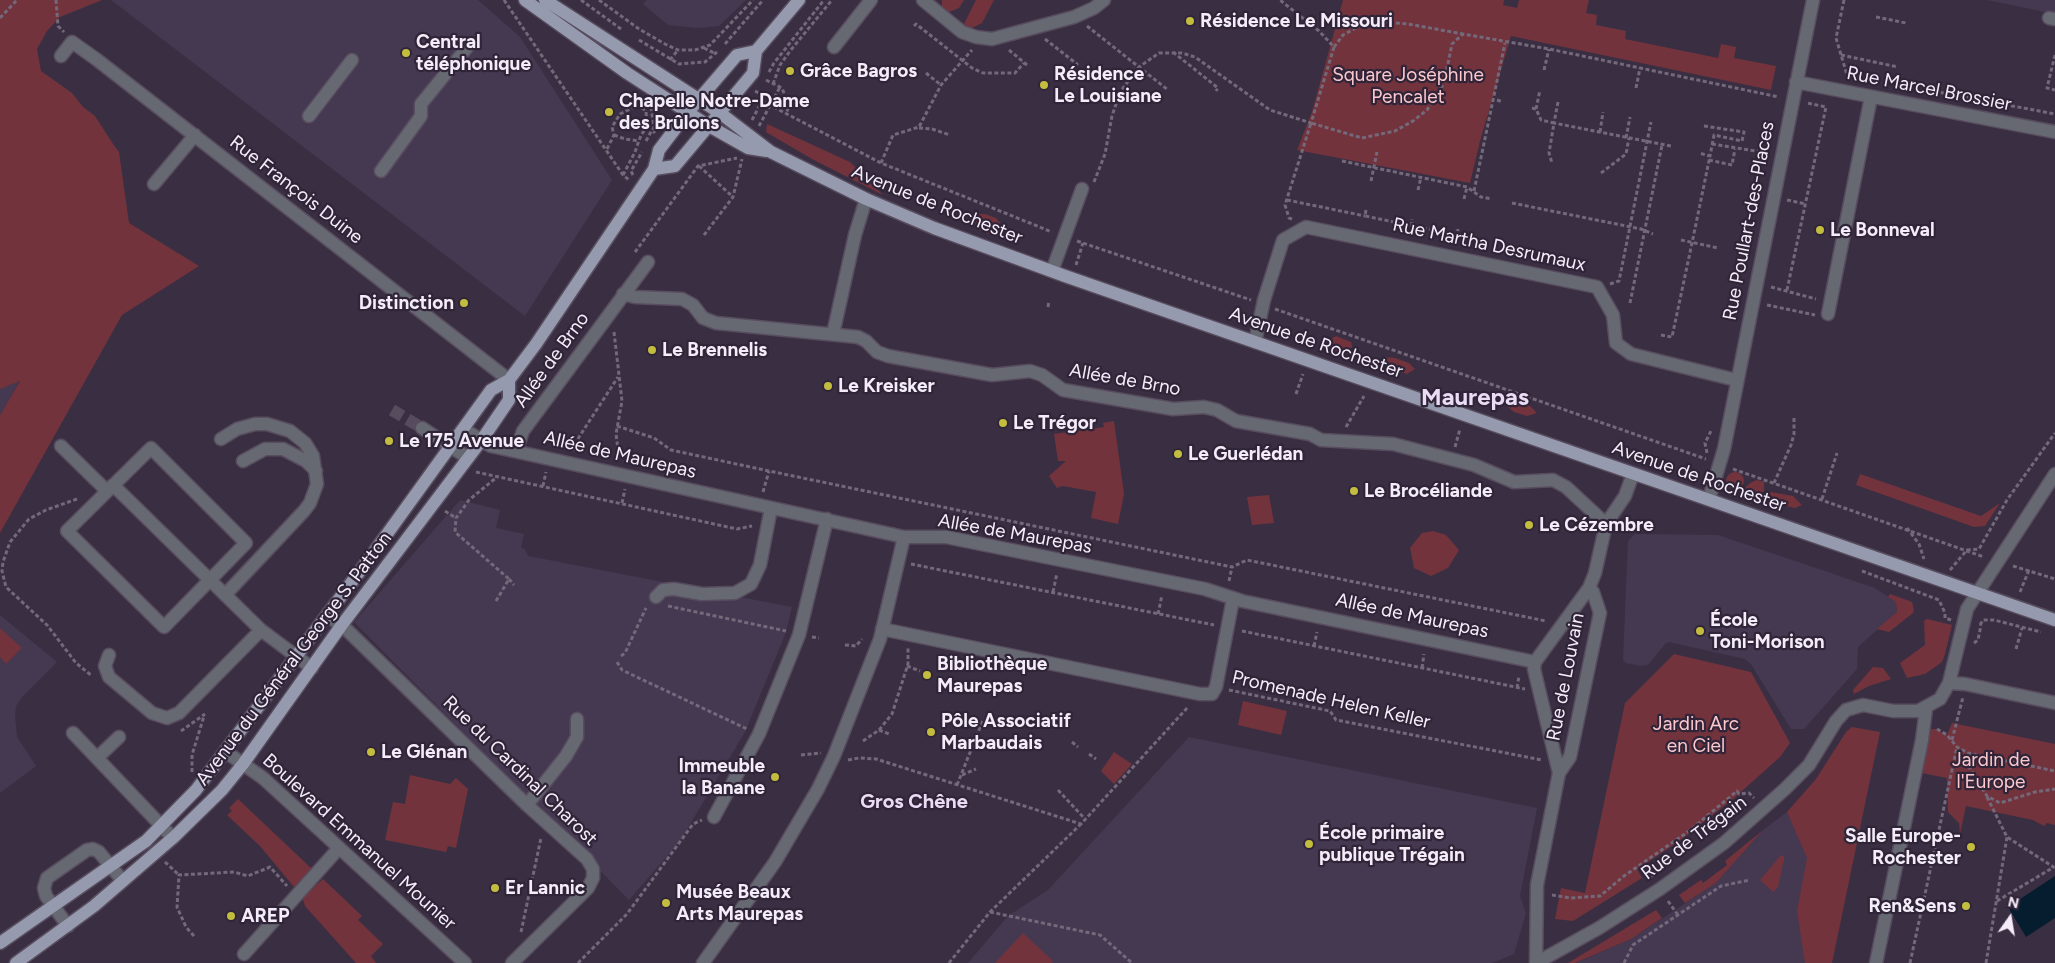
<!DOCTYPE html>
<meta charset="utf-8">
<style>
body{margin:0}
#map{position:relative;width:2055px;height:963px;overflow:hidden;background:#3a2f42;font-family:Figtree,sans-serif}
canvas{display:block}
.north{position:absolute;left:1985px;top:893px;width:50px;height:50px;-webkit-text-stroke:4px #302538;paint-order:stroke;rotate:13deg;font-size:14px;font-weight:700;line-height:20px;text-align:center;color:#f4edf9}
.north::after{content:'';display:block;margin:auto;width:18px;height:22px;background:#f4edf9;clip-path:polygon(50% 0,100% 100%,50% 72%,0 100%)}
</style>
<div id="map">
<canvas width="2055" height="963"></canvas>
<div class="north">N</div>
</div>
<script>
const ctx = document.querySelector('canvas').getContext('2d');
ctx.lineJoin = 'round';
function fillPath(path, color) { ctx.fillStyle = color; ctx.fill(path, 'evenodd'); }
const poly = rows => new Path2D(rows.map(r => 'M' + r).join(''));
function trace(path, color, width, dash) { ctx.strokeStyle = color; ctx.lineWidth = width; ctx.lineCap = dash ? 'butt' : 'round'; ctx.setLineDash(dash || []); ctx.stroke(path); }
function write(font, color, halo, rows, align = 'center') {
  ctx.font = font + ' Figtree,sans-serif'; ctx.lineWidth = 4.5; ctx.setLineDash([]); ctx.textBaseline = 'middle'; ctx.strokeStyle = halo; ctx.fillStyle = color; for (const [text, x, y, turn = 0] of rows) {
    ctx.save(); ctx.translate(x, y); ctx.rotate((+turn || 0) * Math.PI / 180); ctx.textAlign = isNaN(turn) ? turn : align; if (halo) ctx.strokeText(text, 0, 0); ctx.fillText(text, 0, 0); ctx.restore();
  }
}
fillPath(poly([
 [111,0,478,0,520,37,612,180,525,316],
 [647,0,746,0,719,26,698,28,668,25,643,4],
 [1987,0,2055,0,2055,14,2050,13],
 [0,363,20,380,0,415],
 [460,500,500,510,496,528,524,534,521,548,525,549,528,556,792,607,786,632,745,732,680,841,629,900,354,622],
 [1635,534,1718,535,1875,588,1896,602,1897,612,1858,647,1857,669,1804,729,1791,729,1751,664,1745,659,1669,642,1666,643,1648,665,1641,666,1626,663,1623,660,1628,541],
 [0,615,57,662,22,697,16,706,15,716,17,737,36,766,0,793],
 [1189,737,1537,808,1520,896,1526,913,1514,954,1492,963,968,963,1008,916,1048,890],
 [1787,812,1852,826,1824,963,1576,963,1631,939,1716,883,1763,830]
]), '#453851');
fillPath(poly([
 [0,0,102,0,60,17,47,31,37,49,41,71,72,93,83,107,95,116,115,147,119,152,129,223,199,266,122,315,0,533,0,415,20,381,0,389],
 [942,0,964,0,959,8,949,12,942,8],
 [976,0,994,0,982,23,970,29,964,24],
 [1343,0,1504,0,1503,5,1517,8,1519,0,1589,0,1586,13,1597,15,1596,25,1626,31,1625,39,1718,58,1721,44,1736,47,1734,58,1776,66,1771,90,1511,36,1480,141,1470,183,1297,150,1312,112],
 [767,124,850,162,883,195,812,159,766,132],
 [977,214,985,214,996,218,1000,223,1001,229,998,232,989,234,979,230,973,221],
 [1336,336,1351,342,1352,347,1349,351,1339,352,1330,348,1329,340],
 [1383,357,1395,358,1409,363,1415,369,1407,374,1391,369,1382,362],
 [1508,399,1529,405,1537,413,1527,416,1514,412,1503,403],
 [1114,421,1124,494,1118,524,1091,518,1096,492,1063,486,1057,488,1049,476,1066,461,1058,461,1054,434,1104,427,1103,423],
 '1726 481a9 9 0 1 1 18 0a9 9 0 1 1-18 0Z',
 [1860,474,1981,516,2000,503,1985,526,1974,527,1856,485],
 [1757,480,1764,482,1764,491,1754,500,1749,502,1741,499,1741,492,1750,483],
 [1771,492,1793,496,1802,505,1795,508,1781,505,1769,498,1769,493],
 [1269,495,1274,523,1252,525,1247,497],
 [1433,531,1446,535,1459,550,1448,568,1431,576,1414,568,1410,548,1422,533],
 [1890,594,1912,602,1914,610,1913,613,1889,632,1877,629,1897,612,1896,602,1888,597],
 [1927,619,1952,625,1945,654,1942,662,1925,674,1907,678,1900,663,1925,645,1924,621],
 [0,628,22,648,6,664,0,657],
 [1674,654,1751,672,1790,743,1780,757,1733,799,1678,842,1637,869,1642,878,1573,921,1555,919,1561,888,1585,893,1625,703],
 [1873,667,1883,668,1891,679,1869,686,1854,694,1853,690],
 [1243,701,1287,711,1281,735,1238,725],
 [1952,723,2055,744,2055,825,2047,823,2044,826,2033,820,1966,806,1960,834,1959,823,1948,812,1947,778,1922,773,1931,729,1936,729,1947,735],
 [1852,727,1880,732,1832,963,1805,963,1797,911,1807,858,1787,812,1816,779,1846,732],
 [1114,752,1132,764,1114,784,1101,771],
 [410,775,450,784,456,778,468,789,456,848,448,846,446,852,385,840,393,802,405,804],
 [238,799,312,869,294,887,260,846,227,815,232,811,229,808],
 [1763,830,1716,883,1685,903,1679,895,1701,880,1703,883,1727,865,1725,861],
 [1781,855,1784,856,1784,859,1778,887,1773,892,1760,880],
 [323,879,362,916,358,920,383,944,371,956,376,963,356,963,305,906,302,897],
 [1656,910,1662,918,1631,939,1575,963,1568,963],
 [1023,933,1053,961,1052,963,995,963]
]), '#73333d');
fillPath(poly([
 [2055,876,2055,918,2026,937,2008,907]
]), '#061d30');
trace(poly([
 [392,410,422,428]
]), '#564c5d', 12, [12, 6]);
const minor = poly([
 [923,0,962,32,976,37,992,39,1074,17,1094,8,1104,0],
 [2049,18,2055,19],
 [834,47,871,0],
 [61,56,72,42,96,59,509,380],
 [1796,82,2055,132],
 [309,116,352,60],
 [381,171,421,116,421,104,469,45],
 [154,184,195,135],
 [1052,271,1082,189],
 [623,294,635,297,682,299,693,305,703,318,716,323,858,337,866,341,877,352,888,356,992,375,1030,371,1042,375,1063,390,1075,392,1173,409,1204,407,1217,410,1236,421,1310,434,1321,440,1393,444,1474,465,1514,482,1553,480,1566,487,1606,524],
 [1828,314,1871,97],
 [833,334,855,235,866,199],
 [1255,342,1264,300,1283,240,1306,227,1597,287,1613,315,1616,343,1631,354,1736,380],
 [422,428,468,458],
 [463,429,491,446,904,537,946,537,1205,589,1242,601,1535,662],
 [221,439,237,429,255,424,267,424,290,431,305,443,313,456,317,484,310,503,304,511,225,595],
 [61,446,107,491],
 [151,448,246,543,164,627,67,531,151,448],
 [516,451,523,431,648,262],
 [243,461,265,449,283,449,306,461,316,471],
 [113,485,261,630,312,668],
 [1709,499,1724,449,1813,0],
 [656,597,663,590,674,589,702,594,735,593,751,584,760,565,771,508],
 [327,615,347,630,527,805,587,859,593,869,593,878,588,888,512,963],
 [882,629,1200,694,1212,694,1216,687,1233,599],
 [109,655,105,666,109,677,152,713,167,718,179,713,261,630],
 [1949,683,1965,684,2055,703],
 [73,733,173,838],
 [226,752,263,778,465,963],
 [97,758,119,737],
 [1559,773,1570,757,1600,613,1593,592,1589,588],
 [527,805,566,756,577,737,577,719],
 [714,817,759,734,799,635,827,519],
 [68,926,46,896,44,888,47,878,87,850,93,849,99,852,123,881],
 [244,954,339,848],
 [703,963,775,862,818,789,834,756,880,639,904,537],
 [1536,963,1599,928,1660,889,1724,843,1785,789,1809,765,1836,721,1846,710,1863,705,1893,711,1918,711,1940,699,1949,683,1967,609,2055,474],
 [1536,963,1537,885,1559,773,1534,669,1535,662,1589,588,1595,573,1606,524,1625,496,1633,474],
 [1876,963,1922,740,1926,709]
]);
const major = poly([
 [525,0,627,73,709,126,748,148,767,151],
 [545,0,720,113,771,152,866,199,934,228,1065,276,2055,620],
 [654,169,675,166,753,73,756,51,799,0],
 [0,943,146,841,196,790,369,559,491,390,509,380,536,344,654,169,659,150,688,112,737,55,756,51],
 [16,963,94,906,175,836,222,790,243,764,341,626,481,441,509,400,509,380]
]);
trace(minor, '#584d5f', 15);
trace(major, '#584d5f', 15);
trace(poly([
 [56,0,58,26,64,32],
 [504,0,623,175,629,180],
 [581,0,621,29],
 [599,0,639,29,665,44,678,50,695,50,710,45,753,0],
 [1844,0,1836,38,1847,75],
 [1876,17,1906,23],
 [0,18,17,0],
 [914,26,916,24,972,68,983,73,1015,73,1024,63],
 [1087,26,1168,90],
 [1045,39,1077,64,1075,66],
 [639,40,679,64,705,62,717,52],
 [725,44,763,0],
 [1334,47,1343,35,1369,21,1408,24,1463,34],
 [704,48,716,54],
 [1009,50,1027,65],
 [1173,52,1218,88,1216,91],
 [1841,55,1898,67],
 [2055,55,2047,88,2055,90],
 [670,60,678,50],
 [1544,70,1549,49],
 [769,72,774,63,824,0],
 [926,73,941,85],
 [766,80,782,88,789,106,786,114],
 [773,84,780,65,790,51,832,0],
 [1636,88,1640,68],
 [1928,90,2055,114],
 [755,91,759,93,762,101,881,163,1052,232],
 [1497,100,1503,102],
 [1558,102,1554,123,1671,146],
 [651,107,654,128,652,130,655,133],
 [1532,108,1536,109,1541,120,1554,123,1549,153,1552,163],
 [1536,109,1540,90],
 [752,120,762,101],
 [759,126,780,87],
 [1704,126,1744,132,1742,141,1714,135,1710,156],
 [919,128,932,129,950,135],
 [1600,132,1603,112],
 [614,135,625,139,639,141],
 [1626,138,1630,117],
 [646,141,652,130],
 [1712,144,1768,153],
 [607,149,614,135,612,127,620,114,638,105,642,100],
 [1709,160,1732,165,1735,149],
 [1342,161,1467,187,1481,197,1492,199],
 [881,163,893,135,919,127,941,85,972,50],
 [699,166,733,197],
 [1601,173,1626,154,1629,138],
 [623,175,635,152,641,135,647,127,646,111,638,105],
 [633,175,631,171,642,152],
 [1371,181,1377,152],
 [1094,182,1105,154,1112,116,1120,92,1139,67,1159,53,1182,53,1195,57,1270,110,1311,123,1334,47,1319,31,1280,0],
 [1418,190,1421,177],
 [1474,191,1505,43],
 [1464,199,1467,187],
 [1287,200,1365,216],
 [1787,200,1806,204],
 [1512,203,1641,229,1653,234],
 [1366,210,1365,216,1394,222,1457,235,1458,229],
 [1292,219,1289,218,1285,205,1311,123,1362,138,1395,131,1413,121,1427,110,1444,83,1452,44,1463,34,1549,49,1779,97],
 [1412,226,1412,219],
 [704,235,733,197,742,159],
 [1681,240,1718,248],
 [1077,241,1251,300],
 [635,252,698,166,737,158],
 [1076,265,1083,243],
 [1610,284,1619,281,1651,122],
 [1771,287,1816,299],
 [1787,290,1826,107,1807,103],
 [1630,303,1662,145],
 [1767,305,1815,315],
 [1048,307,1049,301],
 [1275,309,1706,459],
 [614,332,622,401,616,434,619,457,617,457],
 [1661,335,1672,337,1692,243,1710,156,1699,153],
 [1296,394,1303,374],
 [617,426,654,438,671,450,769,471,1232,567,1247,560,1546,621],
 [1346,427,1364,396],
 [1455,447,1460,429],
 [573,451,579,437,618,377],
 [1707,453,1705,443,1711,431],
 [1733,469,1984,557],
 [476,472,737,529,752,526],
 [1774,483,1791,445,1794,434,1794,416],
 [543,486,546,472],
 [763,492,769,471],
 [77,499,46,510,29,519,10,542,3,562,2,571,6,587,47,625,76,663,92,676],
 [1822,499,1837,453],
 [622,503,625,489],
 [445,511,456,518],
 [1907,528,1919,544,1924,559],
 [911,564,1214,625],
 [2013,566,2055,579],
 [1950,570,1967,550,1979,549,2007,500,2055,433],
 [1862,571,1939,600,1945,613,1945,618,1951,620],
 [509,579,514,585],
 [1229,581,1232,567],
 [1053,592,1057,573],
 [2020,592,2029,570],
 [496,601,509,579,455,532,456,518,469,500,497,477],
 [668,606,786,631],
 [1158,614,1162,595],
 [1980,625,1983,620,1994,620,2041,632],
 [1242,631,1525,689],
 [812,637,819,638],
 [1974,643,1978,640,1981,625],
 [845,645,856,646,862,639],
 [1314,646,1317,632],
 [2016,649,2022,628],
 [621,656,625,653,646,608],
 [617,662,622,670,747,729],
 [907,666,920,671],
 [1422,668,1424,654],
 [1517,688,1519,676],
 [1229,690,1330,711,1336,720,1542,760],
 [1937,729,1947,735,1957,747,1968,753,2055,771],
 [879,730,889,734],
 [181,731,205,714],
 [1952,740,1963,697],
 [863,741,879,730,892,714,908,664,908,648],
 [1072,742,1078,747],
 [1968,753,1968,765,1987,796,2000,803,2035,792,2055,789],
 [1089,754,1096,759],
 [801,755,821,753],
 [848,760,859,758,876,759,1081,824,1188,707],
 [192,772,192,755,204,716],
 [962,775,976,769],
 [957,785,983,720,989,718],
 [1058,790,1085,819],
 [1987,797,2007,837,2055,868],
 [165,862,179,875],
 [1644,864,1653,877],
 [1552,895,1571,898,1600,896,1624,876,1689,831,1737,791,1739,794,1749,793,1754,798],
 [1668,901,1678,915],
 [1997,901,2054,867],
 [990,912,1100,935,1132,963],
 [521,932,541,838],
 [194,936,186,927,177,907,179,875,234,872,248,876,270,867,287,886],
 [578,963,627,914,693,824,702,820],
 [949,963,990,912,1081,824],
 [1624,963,1633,945,1721,886,1750,880],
 [1910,963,1957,747],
 [1986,963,2007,837]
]), '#73697a', 3, [4, 2.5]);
trace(minor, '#666872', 12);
trace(major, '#969aae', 12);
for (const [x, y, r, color] of [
 [1190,21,5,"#c3bd3f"],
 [406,53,5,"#c3bd3f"],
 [790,71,5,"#c3bd3f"],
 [1044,85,5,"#c3bd3f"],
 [609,112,5,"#c3bd3f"],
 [1820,230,5,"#c3bd3f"],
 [464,303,5,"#c3bd3f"],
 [652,350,5,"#c3bd3f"],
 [828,386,5,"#c3bd3f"],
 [1003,423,5,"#c3bd3f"],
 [389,441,5,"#c3bd3f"],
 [1178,454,5,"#c3bd3f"],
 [1354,491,5,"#c3bd3f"],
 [1529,525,5,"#c3bd3f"],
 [1700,631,5,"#c3bd3f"],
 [927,675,5,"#c3bd3f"],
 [931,732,5,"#c3bd3f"],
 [371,752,5,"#c3bd3f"],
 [775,777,5,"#c3bd3f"],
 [1309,844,5,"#c3bd3f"],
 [1971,847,5,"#c3bd3f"],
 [495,888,5,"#c3bd3f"],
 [666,903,5,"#c3bd3f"],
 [1966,906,5,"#c3bd3f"],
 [231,916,5,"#c3bd3f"]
]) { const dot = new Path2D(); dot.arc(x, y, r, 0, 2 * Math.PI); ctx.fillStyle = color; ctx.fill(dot); trace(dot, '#302538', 2); }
write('bold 19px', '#f4edf9', '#302538', [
 ["Résidence Le Missouri",1200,21],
 ["Central",416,42],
 ["téléphonique",416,64],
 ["Grâce Bagros",800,71],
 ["Résidence",1054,74],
 ["Le Louisiane",1054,96],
 ["Chapelle Notre-Dame",619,101],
 ["des Brûlons",619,123],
 ["Le Bonneval",1830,230],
 ["Distinction",454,303,"right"],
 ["Le Brennelis",662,350],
 ["Le Kreisker",838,386],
 ["Le Trégor",1013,423],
 ["Le 175 Avenue",399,441],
 ["Le Guerlédan",1188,454],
 ["Le Brocéliande",1364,491],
 ["Le Cézembre",1539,525],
 ["École",1710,620],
 ["Toni-Morison",1710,642],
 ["Bibliothèque",937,664],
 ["Maurepas",937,686],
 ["Pôle Associatif",941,721],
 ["Marbaudais",941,743],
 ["Le Glénan",381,752],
 ["Immeuble",765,766,"right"],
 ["la Banane",765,788,"right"],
 ["École primaire",1319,833],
 ["publique Trégain",1319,855],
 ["Salle Europe-",1961,836,"right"],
 ["Rochester",1961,858,"right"],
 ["Er Lannic",505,888],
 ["Musée Beaux",676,892],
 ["Arts Maurepas",676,914],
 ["Ren&Sens",1956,906,"right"],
 ["AREP",241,916]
], 'left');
write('19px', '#fcc8cd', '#302538', [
 ["Square Joséphine",1408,75],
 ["Pencalet",1408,97],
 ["Jardin Arc",1696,724],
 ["en Ciel",1696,746],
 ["Jardin de",1991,760],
 ["l'Europe",1991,782]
]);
write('19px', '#f4edf9', '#302538', [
 ["Rue Marcel Brossier",1929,89,11],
 ["Rue François Duine",296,190,38],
 ["Avenue de Rochester",937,205,22],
 ["Rue Poullart-des-Places",1749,221,-79],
 ["Rue Martha Desrumaux",1489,245,12],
 ["Avenue de Rochester",1316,343,19],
 ["Allée de Brno",552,360,-54],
 ["Allée de Brno",1125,380,10],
 ["Allée de Maurepas",620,455,13],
 ["Avenue de Rochester",1699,477,19],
 ["Allée de Maurepas",1015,534,10],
 ["Allée de Maurepas",1412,616,12],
 ["Avenue du Général George S. Patton",294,659,-53],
 ["Rue de Louvain",1566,677,-79],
 ["Promenade Helen Keller",1331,700,13],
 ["Rue du Cardinal Charost",520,771,44],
 ["Rue de Trégain",1694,838,-37],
 ["Boulevard Emmanuel Mounier",359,842,42]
]);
write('bold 20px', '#e9dcf4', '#302538', [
 ["Gros Chêne",914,802]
]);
write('bold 24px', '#e9dcf4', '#302538', [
 ["Maurepas",1475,398]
]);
</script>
